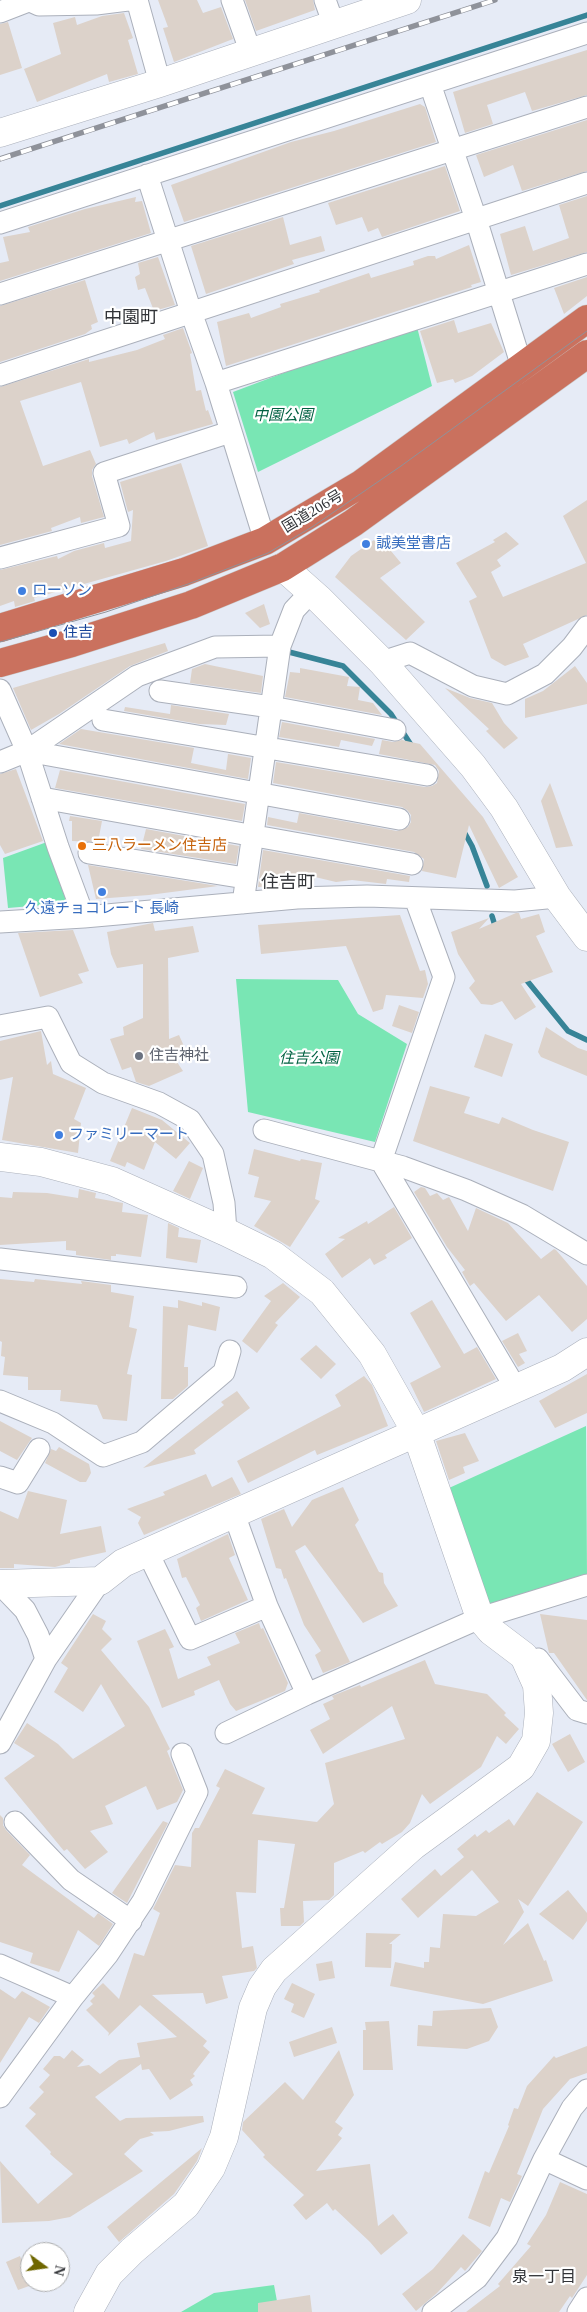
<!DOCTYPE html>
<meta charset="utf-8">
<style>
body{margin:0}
#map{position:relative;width:587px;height:2312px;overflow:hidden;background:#e6ebf6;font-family:"Times New Roman",serif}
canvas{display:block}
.north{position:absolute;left:20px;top:2242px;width:50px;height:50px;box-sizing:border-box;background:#fff;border:1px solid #adaeaf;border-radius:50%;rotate:104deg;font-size:14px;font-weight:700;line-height:20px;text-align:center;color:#323438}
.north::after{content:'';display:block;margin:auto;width:18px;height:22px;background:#6f6700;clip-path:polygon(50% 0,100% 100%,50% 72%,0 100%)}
</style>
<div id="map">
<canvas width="587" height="2312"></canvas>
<div class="north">N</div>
</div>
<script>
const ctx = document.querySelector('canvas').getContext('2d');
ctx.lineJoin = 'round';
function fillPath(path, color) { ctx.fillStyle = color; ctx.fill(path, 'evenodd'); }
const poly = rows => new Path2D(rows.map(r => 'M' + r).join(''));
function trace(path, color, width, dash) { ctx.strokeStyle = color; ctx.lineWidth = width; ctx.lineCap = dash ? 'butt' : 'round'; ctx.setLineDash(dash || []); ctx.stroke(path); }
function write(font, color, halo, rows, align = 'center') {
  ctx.font = font + ' "Times New Roman","Noto Sans JP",serif'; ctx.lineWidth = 4.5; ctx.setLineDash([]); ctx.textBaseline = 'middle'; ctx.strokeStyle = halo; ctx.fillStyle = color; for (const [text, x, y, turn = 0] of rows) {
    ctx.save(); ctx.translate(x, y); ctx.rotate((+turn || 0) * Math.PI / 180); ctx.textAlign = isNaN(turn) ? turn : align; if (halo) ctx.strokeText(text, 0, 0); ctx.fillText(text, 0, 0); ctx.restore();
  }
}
fillPath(poly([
 [416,323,432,386,258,472,233,392],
 [47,842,67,903,8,908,3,858],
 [236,979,338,980,358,1014,407,1044,375,1142,248,1112],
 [586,1426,587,1577,487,1606,449,1488],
 [274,2285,279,2312,181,2312,214,2293]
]), '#79e6b4');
trace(poly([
 [0,206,587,15],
 [289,652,343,666,391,714,413,748],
 [463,830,472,846,487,886],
 [492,916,496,929],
 [524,977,568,1031,587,1040]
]), '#378497', 5.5);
fillPath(poly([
 [158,0,197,0,203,13,221,7,233,39,174,62,163,28,168,27],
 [245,0,313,0,315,10,256,31],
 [124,13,133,38,128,40,138,74,109,82,107,74,37,102,24,69,61,54,53,23,75,17,77,25,102,16],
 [8,22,22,68,0,75,0,24],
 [587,50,587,95,532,111,525,92,487,105,493,124,465,133,453,92],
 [420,104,425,107,436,142,184,222,171,185,291,142,334,131],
 [587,120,587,171,522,191,513,165,484,177,476,155],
 [445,166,460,211,382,237,378,228,368,232,362,217,336,225,328,203],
 [587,196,587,252,511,275,500,234,525,226,533,251,569,238,559,205],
 [136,197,135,202,142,201,151,233,0,281,0,263,9,261,3,237,30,232,28,227,85,209],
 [283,217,290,245,321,236,325,251,292,260,294,264,206,294,191,246],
 [469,245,481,282,471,285,472,287,226,366,217,322,249,313,251,318,281,307,280,304,320,292,319,290,369,273,371,278,414,265,413,261,428,256,435,256,436,259],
 [158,257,175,305,154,311,145,288,138,290,135,277,140,274,138,263],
 [587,277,587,296,564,314,554,288],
 [85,280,98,322,91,325,92,329,85,334,0,362,0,306],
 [454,320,458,333,491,323,504,352,472,376,455,383,453,379,437,383,420,331],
 [183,328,192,353,190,354,196,391,201,390,206,411,208,410,213,424,156,440,154,432,129,444,127,439,100,447,81,382,20,401,43,466,90,450,96,464,92,470,92,476,104,517,81,523,80,517,51,528,52,531,0,545,0,387,89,359,89,362,137,350,165,339,163,335],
 [181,463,208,546,166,561,34,598,35,601,15,607,14,601,0,606,0,570,57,556,58,559,74,551,104,543,105,548,131,541,133,510,128,512,120,482],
 [587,500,587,615,523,644,529,657,505,666,491,658,469,601,477,597,456,563,495,542,493,540,506,532,519,544,497,560,501,566,491,572,503,597,586,563,563,516],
 [374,540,380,548,386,545,401,563,380,578,425,622,406,640,335,577,351,556],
 [264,604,270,624,260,628,245,613],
 [165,643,168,651,130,666,59,714,31,730,13,688],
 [205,664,263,676,261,693,190,683,192,669],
 [575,666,587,683,587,704,525,718,525,699,543,691],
 [300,668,349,677,347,686,360,687,358,700,373,703,382,715,285,697,290,672,300,673],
 [445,688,470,698,492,703,504,723,518,738,504,749,486,731,489,729],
 [171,705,229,714,226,725,199,724,124,711,125,707,170,714],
 [282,722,375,739,372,746,341,740,339,747,279,737],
 [81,729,194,748,191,763,226,770,228,754,251,758,248,779,59,744],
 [382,740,393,742,402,740,420,744,483,817,518,877,499,888,469,825,456,878,422,871,424,859,414,852,267,825,268,817,297,823,299,813,397,831,408,827,411,822,411,815,407,810,402,807,273,783,276,762,425,787,432,786,437,783,439,771,435,765,379,754],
 [16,769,43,841,5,854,0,845,0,774],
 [60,770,245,804,242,821,55,788],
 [550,783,573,846,556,848,541,801],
 [70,816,102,821,98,842,72,841,72,821,69,821],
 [146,829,239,846,236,864,141,849],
 [263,850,410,876,409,882,387,879,386,884,352,880,336,882,315,877,314,882,283,874,282,886,258,887],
 [88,865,218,886,149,895,96,899],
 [516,913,519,913,521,919,539,914,545,932,536,936,553,972,521,984,536,1007,515,1020,502,1001,492,1005,481,1004,469,988,475,981,458,954,451,932,489,918,479,929],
 [400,915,420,971,425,970,428,984,423,998,386,995,383,1009,373,1012,346,946,261,954,258,925],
 [153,923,155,931,193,926,199,952,168,958,169,1039,179,1035,187,1053,175,1059,183,1071,149,1086,136,1082,131,1067,122,1070,110,1039,124,1035,123,1027,143,1018,143,964,117,968,111,954,107,932],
 [73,930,89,971,78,974,83,983,40,997,18,933],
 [399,1005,419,1012,412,1033,392,1026],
 [546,1027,578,1048,587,1051,587,1076,541,1057,538,1052],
 [41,1031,47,1065,51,1061,53,1074,86,1088,74,1119,81,1123,78,1153,2,1140,13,1077,0,1080,0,1041],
 [485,1034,513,1044,502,1077,474,1067],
 [430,1086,470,1097,464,1113,499,1124,502,1117,533,1130,569,1142,553,1191,413,1141],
 [132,1108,162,1120,190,1143,176,1159,155,1142,144,1170,127,1162,125,1167,110,1161],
 [254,1149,300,1161,301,1159,322,1163,315,1199,320,1201,290,1247,254,1226,271,1201,254,1197,259,1177,248,1174],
 [189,1161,203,1168,190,1199,173,1191],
 [421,1187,425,1188,430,1196,437,1193,443,1200,449,1197,468,1231,476,1208,508,1223,541,1259,554,1249,556,1250,587,1286,587,1319,572,1332,539,1295,506,1321,474,1283,470,1286,462,1272,465,1270,447,1247,414,1192],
 [79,1189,96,1193,95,1198,123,1203,122,1212,148,1215,141,1257,116,1254,116,1256,111,1256,111,1260,76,1255,76,1251,66,1250,66,1241,0,1245,0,1197,12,1198,13,1192,47,1193,78,1198],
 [394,1207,412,1238,385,1255,387,1258,374,1265,370,1258,342,1278,325,1254,345,1239,338,1238,367,1221,368,1224],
 [168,1223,179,1228,178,1237,201,1240,197,1263,166,1258],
 [0,1279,34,1282,35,1279,82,1284,81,1281,111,1285,111,1292,134,1296,129,1327,137,1329,127,1374,132,1375,127,1421,103,1419,97,1405,60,1401,61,1390,28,1390,28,1377,3,1375,5,1357,1,1356,2,1342,0,1341],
 [283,1283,300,1297,275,1323,278,1325,257,1353,242,1341,271,1301,264,1296],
 [178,1300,202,1306,202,1302,220,1307,216,1331,188,1325,184,1367,188,1367,188,1386,173,1399,161,1399,163,1306,178,1308],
 [432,1300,464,1354,477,1347,496,1379,424,1412,410,1383,441,1367,410,1313],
 [518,1333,527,1351,519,1354,525,1363,518,1367,502,1341],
 [316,1345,336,1364,321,1379,300,1359],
 [587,1374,587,1413,555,1428,539,1401],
 [364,1376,372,1385,388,1426,317,1455,315,1450,248,1483,237,1461,341,1406,335,1395],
 [237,1391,250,1408,194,1450,196,1454,143,1468,224,1405,221,1402],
 [0,1421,32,1438,17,1460,0,1451],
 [465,1433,479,1461,463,1467,465,1473,449,1480,436,1441],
 [59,1447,89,1464,91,1473,86,1482,80,1482,45,1463,51,1449,56,1451],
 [206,1474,212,1487,232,1477,241,1494,144,1535,138,1523,141,1517,127,1509,165,1495,163,1492],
 [343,1487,359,1520,355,1525,379,1572,383,1573,384,1583,398,1606,363,1623,305,1545,295,1551,350,1662,323,1673,315,1655,321,1651,304,1625,286,1578,284,1579,281,1569,276,1568,261,1519,284,1509,292,1527,312,1500],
 [28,1491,67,1500,60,1534,101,1526,106,1552,70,1560,70,1563,55,1567,14,1564,14,1568,0,1568,0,1511,18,1519],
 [228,1534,235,1555,229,1558,248,1600,201,1621,196,1608,200,1605,186,1577,182,1578,177,1559],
 [93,1614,106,1621,102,1629,112,1639,101,1650,149,1707,170,1749,167,1751,183,1790,177,1802,157,1810,146,1786,105,1806,113,1824,90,1831,108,1852,85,1869,67,1849,64,1851,4,1778,35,1756,14,1743,27,1723,58,1744,73,1759,125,1726,101,1684,83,1712,54,1692,68,1668,61,1663],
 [540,1614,587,1620,587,1700,554,1653,549,1653],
 [259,1623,261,1629,263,1628,288,1683,285,1691,236,1711,230,1704,219,1680,194,1691,195,1695,162,1708,137,1641,165,1629,174,1647,169,1649,178,1679,211,1665,207,1657,240,1643,235,1633],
 [425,1660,435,1684,487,1694,506,1713,504,1715,519,1729,506,1744,497,1736,481,1767,430,1804,422,1794,410,1823,402,1832,382,1844,380,1842,365,1853,363,1851,334,1863,334,1895,329,1900,303,1901,304,1922,300,1926,281,1926,280,1908,284,1908,295,1844,258,1840,256,1893,236,1892,242,1948,253,1946,257,1968,254,1971,222,1976,228,1998,206,2004,203,1993,152,1995,207,2041,203,2046,210,2052,193,2074,195,2076,190,2080,193,2085,170,2100,149,2069,142,2070,141,2064,95,2097,120,2121,126,2118,203,2116,204,2122,169,2131,150,2132,154,2135,140,2139,124,2154,143,2171,70,2217,49,2221,2,2223,0,2161,38,2204,73,2174,50,2154,51,2152,25,2126,36,2114,29,2108,44,2092,39,2087,50,2075,43,2069,54,2056,60,2056,64,2059,72,2050,84,2060,77,2067,89,2065,100,2074,119,2060,140,2057,137,2043,177,2037,140,2005,108,2036,109,2033,86,2010,93,2004,90,2001,95,1996,92,1993,103,1983,119,1999,134,1953,144,1956,160,1913,153,1909,175,1865,191,1867,192,1833,195,1828,199,1828,220,1788,216,1786,225,1769,265,1788,252,1814,317,1822,334,1804,325,1763,405,1739,392,1706,323,1754,310,1730,330,1719,323,1704,334,1699,332,1696,360,1685,361,1687],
 [570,1734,585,1762,568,1772,552,1744],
 [537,1792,583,1822,528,1906,518,1899,524,1912,503,1945,528,1923,544,1961,546,1960,553,1981,483,2004,390,1986,395,1962,424,1968,424,1962,429,1962,430,1947,440,1948,443,1914,476,1916,499,1902,472,1870,418,1918,401,1899,435,1869,441,1876,464,1857,457,1849,475,1834,477,1837,486,1830,489,1833,509,1819,514,1826],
 [0,1815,3,1818,3,1825,6,1830,30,1855,22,1865,94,1918,98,1913,113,1924,99,1946,78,1930,59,1972,30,1963,33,1953,0,1942],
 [163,1821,168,1823,127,1903,112,1893],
 [568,1890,587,1913,587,1921,573,1940,539,1914],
 [366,1933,401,1934,389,1944,392,1944,391,1968,365,1967],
 [332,1961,335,1978,319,1981,316,1964],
 [292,1983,315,1994,304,2018,291,2012,294,2004,284,1999],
 [0,1989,15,1999,22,1991,50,2007,39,2023,29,2017,0,2063],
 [491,2008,498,2027,489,2041,467,2049,417,2046,418,2025,432,2026,433,2011],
 [389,2021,393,2070,363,2070,363,2030,366,2030,365,2022],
 [332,2027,337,2043,294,2057,289,2042],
 [587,2046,587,2073,570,2079,543,2109,517,2174,522,2176,510,2202,501,2198,490,2227,468,2218,485,2171,489,2173,509,2126,508,2125,514,2108,518,2109,527,2086,554,2056,556,2058],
 [339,2050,354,2095,335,2122,343,2128,338,2135,342,2138,316,2171,370,2164,378,2226,393,2214,408,2233,381,2255,370,2242,335,2209,333,2211,327,2203,306,2220,293,2205,304,2195,263,2157,265,2155,242,2130,243,2122,285,2082,303,2100],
 [202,2148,197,2161,174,2194,119,2242,107,2227],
 [560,2182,587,2194,587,2275,572,2298,570,2296,559,2312,466,2312,500,2286,498,2284,531,2246,527,2244,546,2215],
 [463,2234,482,2251,465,2271,461,2267,437,2293,416,2311,402,2294,433,2269],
 [20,2256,32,2285,18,2290,6,2262],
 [310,2295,312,2312,258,2312,258,2303]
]), '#dcd2ca');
const street = poly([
 [28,0,39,5,96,4,128,0],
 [137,0,160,83],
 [232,0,251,53],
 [325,0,334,25],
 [0,12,31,0],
 [430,84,476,219,522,367],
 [147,175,191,312,216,383,265,541],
 [0,223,587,33],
 [0,294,587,107],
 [0,375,587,183],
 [216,383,587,264],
 [0,558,119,526,104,473,230,432],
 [382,662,410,653,473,686,507,694,545,674,572,647,587,627],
 [0,690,27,751,58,847,84,917],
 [160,691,271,707,395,730],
 [103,720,427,775],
 [27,751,399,819],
 [0,762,27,751,137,676,215,647,280,646],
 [42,798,412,864],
 [89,853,245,878],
 [415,898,444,977,381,1161,515,1387],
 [243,903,280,646,294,610,311,592],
 [0,922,84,917,297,898,367,896,515,901,557,897],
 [0,1026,48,1017,71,1063,103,1083,159,1103,190,1120,213,1154,224,1203,226,1232],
 [264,1130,403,1167,466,1190,522,1215,587,1254],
 [0,1259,236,1287],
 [0,1401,53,1423,103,1456,142,1442,224,1372,230,1351],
 [0,1477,18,1483,39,1449],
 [234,1514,267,1606,307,1694],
 [148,1553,190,1639,267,1606],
 [0,1584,25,1610,38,1635,46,1659],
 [538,1659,577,1710,587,1713],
 [226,1733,307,1694,480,1618,587,1585],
 [0,1743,46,1659,100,1581],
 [15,1822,71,1880,131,1921],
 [0,1965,73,1997],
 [0,2097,73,1997,108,1954,143,1901,197,1792,182,1754],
 [544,2159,587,2179],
 [433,2312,477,2278,507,2238,544,2159,572,2108,587,2090],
 [578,2312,587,2298]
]);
const secondary = poly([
 [0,133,160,83,407,0],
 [283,567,319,599,382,662,473,766,504,808,557,897,587,937],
 [0,1157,41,1162,112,1181,226,1232,273,1255,322,1292,372,1354,416,1432,480,1618,491,1631,524,1656,537,1685,539,1713,536,1741,521,1767,413,1846,274,1970,262,1987,253,2008,224,2137,211,2168,186,2205,132,2251,109,2274,88,2312],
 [0,1584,100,1581,123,1563,562,1368,587,1352]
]);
const highway = poly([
 [0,628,184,572,265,541,361,484,587,319],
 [0,663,72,643,191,605,283,567,353,523,587,354]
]);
trace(street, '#abb0bb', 23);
trace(secondary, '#abb0bb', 29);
trace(highway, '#cacacb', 29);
trace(street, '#fff', 21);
trace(secondary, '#fff', 28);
trace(highway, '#ca715e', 28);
trace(poly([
 [0,642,106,612,188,584,268,553,312,527,401,466,587,331]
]), '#8f929a', 1);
const rail = poly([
 [0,159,495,0]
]);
trace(rail, '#8f929a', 5.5);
trace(rail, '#fff', 4, [11]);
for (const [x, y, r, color] of [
 [366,544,5,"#3f7fe0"],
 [22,591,5,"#3f7fe0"],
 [53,633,5,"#1a4fb4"],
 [82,846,5,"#e8710a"],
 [102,892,5,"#3f7fe0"],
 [139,1056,5,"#6b7280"],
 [59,1135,5,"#3f7fe0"]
]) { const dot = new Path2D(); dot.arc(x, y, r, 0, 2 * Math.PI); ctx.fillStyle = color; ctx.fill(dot); trace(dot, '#fff', 2); }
write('italic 15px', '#006141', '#fff', [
 ["中園公園",283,416],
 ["住吉公園",309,1059]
]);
write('15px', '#323438', '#fff', [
 ["国道206号",313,512,-31]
]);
write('15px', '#366cbe', '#fff', [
 ["誠美堂書店",376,544],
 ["ローソン",32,591],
 ["久遠チョコレート 長崎",102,909,"center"],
 ["ファミリーマート",69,1135]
], 'left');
write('15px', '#164399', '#fff', [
 ["住吉",63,633]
], 'left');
write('15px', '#c56008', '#fff', [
 ["三八ラーメン住吉店",92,846]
], 'left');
write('15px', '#5b616d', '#fff', [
 ["住吉神社",149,1056]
], 'left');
write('16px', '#323438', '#fff', [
 ["泉一丁目",544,2278]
]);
write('18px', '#323438', '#fff', [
 ["中園町",131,318],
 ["住吉町",288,883]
]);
</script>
